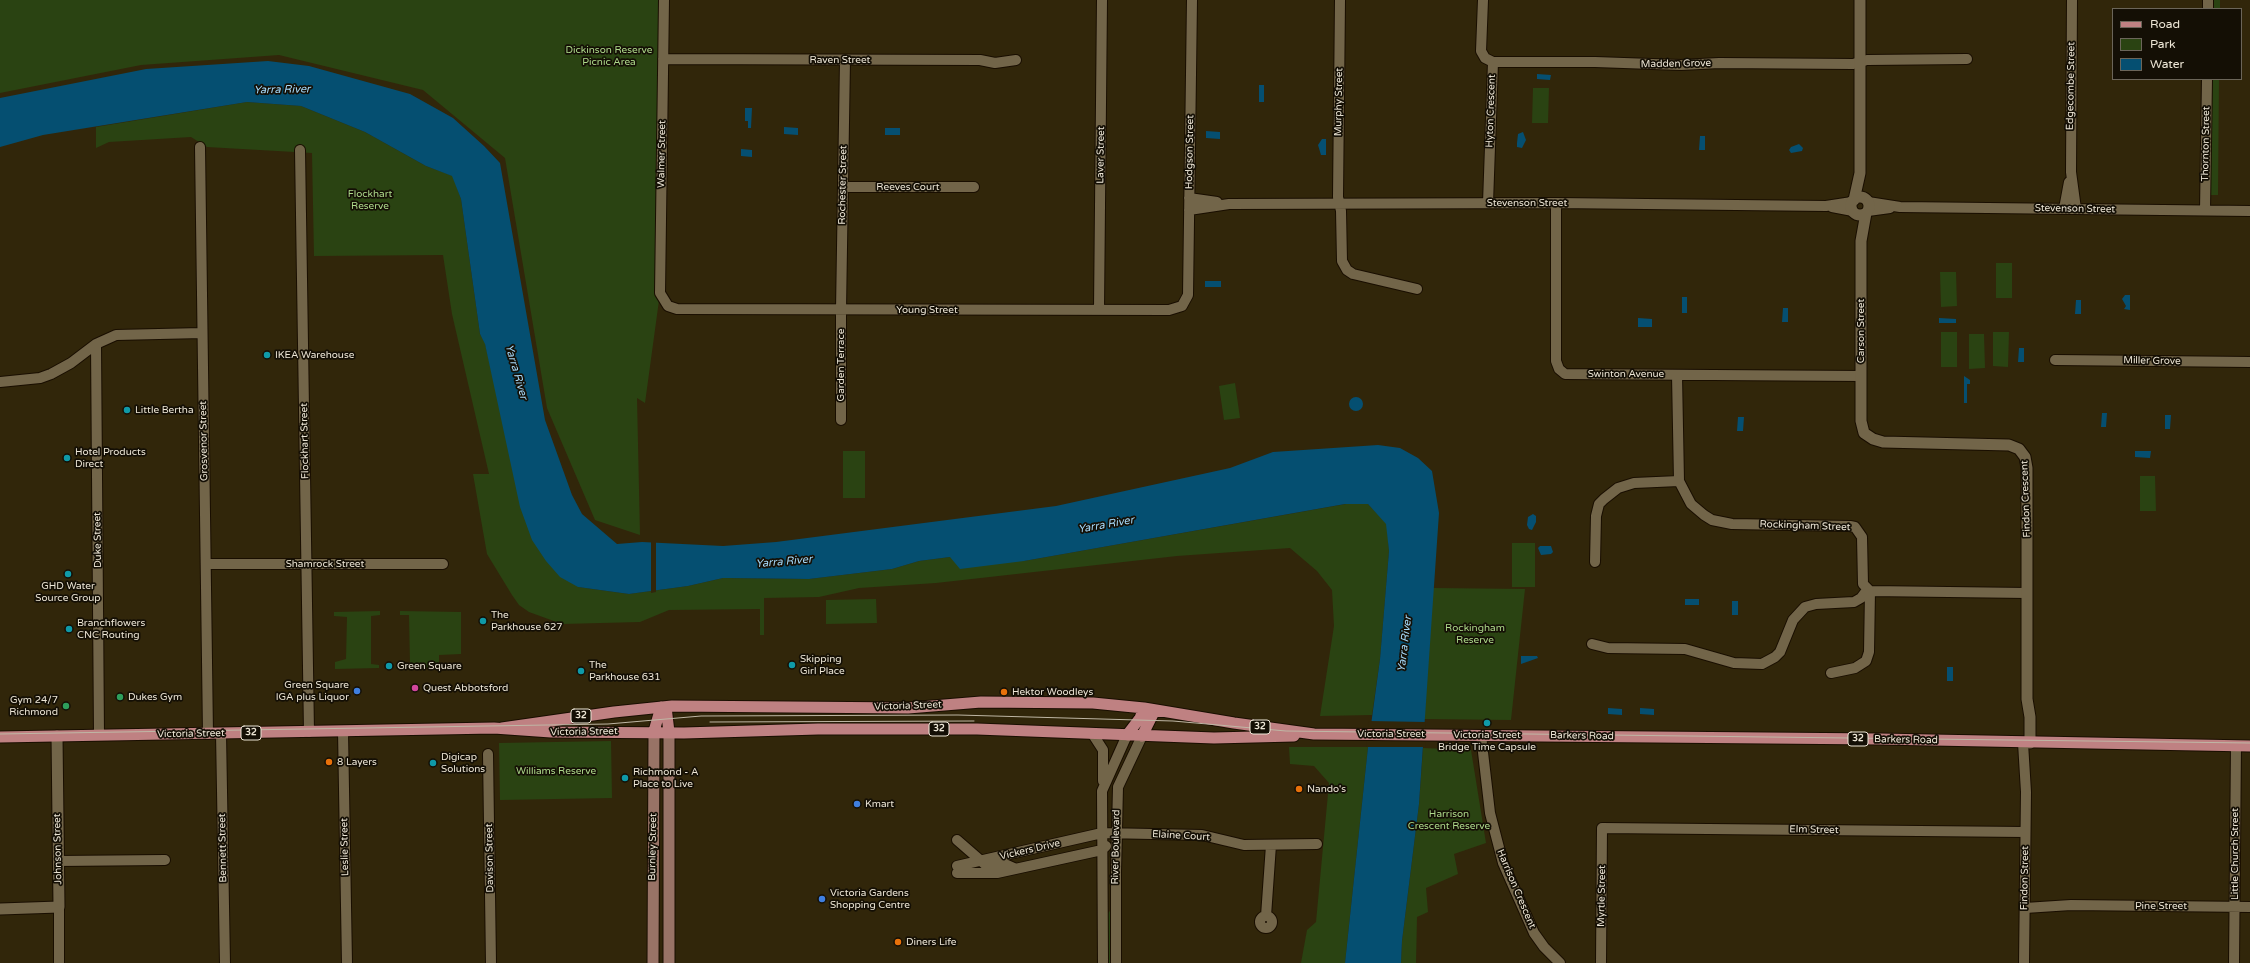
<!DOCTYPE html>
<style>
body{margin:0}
#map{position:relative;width:2250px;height:963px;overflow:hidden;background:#31260a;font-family:"Varela Round",sans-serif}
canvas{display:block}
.legend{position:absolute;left:2112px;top:8px;width:130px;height:72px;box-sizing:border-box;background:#140f05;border:1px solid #6b6559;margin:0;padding:5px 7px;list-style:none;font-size:12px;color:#ede6d6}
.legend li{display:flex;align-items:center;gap:8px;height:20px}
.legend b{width:20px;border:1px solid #6b6559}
</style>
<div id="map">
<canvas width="2250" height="963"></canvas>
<ul class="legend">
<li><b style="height:5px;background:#bf8182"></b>Road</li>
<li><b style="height:11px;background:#2a4312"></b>Park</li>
<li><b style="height:11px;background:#054f71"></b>Water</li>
</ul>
</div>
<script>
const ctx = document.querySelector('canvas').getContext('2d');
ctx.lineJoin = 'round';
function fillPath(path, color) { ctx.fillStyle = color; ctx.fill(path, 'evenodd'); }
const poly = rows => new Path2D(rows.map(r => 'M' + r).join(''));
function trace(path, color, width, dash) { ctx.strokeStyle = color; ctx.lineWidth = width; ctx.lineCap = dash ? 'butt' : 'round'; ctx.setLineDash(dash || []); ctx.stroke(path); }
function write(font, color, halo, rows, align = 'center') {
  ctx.font = font + ' "Varela Round",sans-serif'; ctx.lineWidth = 3.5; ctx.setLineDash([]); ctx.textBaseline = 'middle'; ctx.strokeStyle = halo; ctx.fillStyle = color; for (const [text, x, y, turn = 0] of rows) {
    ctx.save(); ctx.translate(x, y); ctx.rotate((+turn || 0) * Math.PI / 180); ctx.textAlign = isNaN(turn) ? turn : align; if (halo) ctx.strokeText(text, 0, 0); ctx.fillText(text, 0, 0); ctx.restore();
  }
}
fillPath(poly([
 [0,0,664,0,660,293,645,403,637,398,640,535,595,520,547,408,505,158,423,90,279,55,141,65,0,93],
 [2212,0,2220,0,2220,9,2212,9],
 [2211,79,2219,79,2218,195,2210,195],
 [1533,88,1549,88,1548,123,1532,123],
 [247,102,301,106,365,132,426,166,453,176,461,199,480,334,485,343,504,424,578,587,629,594,688,586,723,578,809,579,892,569,919,561,950,557,1024,561,1346,504,1368,504,1387,524,1389,551,1380,659,1372,715,1320,716,1334,626,1332,590,1317,571,1290,548,1177,556,936,583,859,588,819,597,764,598,764,635,760,635,760,609,669,610,640,622,562,624,529,612,519,605,512,595,487,554,473,474,489,474,452,314,443,255,314,256,312,153,207,147,191,137,109,142,96,148,96,127],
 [1996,263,2012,263,2012,298,1996,298],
 [1940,272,1956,272,1957,306,1941,307],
 [1941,332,1957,332,1957,367,1941,367],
 [1993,332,2009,332,2008,367,1993,366],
 [1969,334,1984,334,1985,368,1969,369],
 [1235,383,1240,418,1224,420,1219,386],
 [843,451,865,451,865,498,843,498],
 [2140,476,2155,476,2156,511,2140,511],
 [1512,543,1535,543,1535,587,1512,587],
 [1433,588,1525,589,1511,720,1424,719],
 [876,599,877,623,826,624,826,600],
 [380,611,380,615,371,616,371,664,379,665,379,668,335,669,335,662,346,659,347,617,334,616,334,612],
 [400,611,461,612,461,654,439,655,439,668,399,668,399,664,410,664,409,615,400,615],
 [611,741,612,798,500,800,499,743],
 [1289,747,1368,747,1345,963,1301,963,1307,930,1316,922,1329,783,1314,766,1290,764],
 [1423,748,1471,750,1486,843,1454,854,1458,874,1426,888,1428,912,1417,917,1416,963,1401,963,1402,941,1419,804],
 [1110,911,1112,914,1113,963,1107,963,1107,914]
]), '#2a4312');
fillPath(poly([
 [268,61,309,66,410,94,453,118,484,146,500,163,545,420,572,495,582,514,617,544,642,542,723,546,776,542,1056,506,1230,468,1273,452,1378,445,1400,448,1418,458,1432,471,1439,513,1419,804,1402,941,1401,963,1345,963,1368,747,1380,659,1389,551,1386,524,1368,504,1345,504,1024,561,960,569,950,557,919,561,892,569,809,579,723,578,688,586,629,594,578,587,560,577,546,561,532,540,520,507,485,344,480,334,461,199,452,176,426,166,365,132,301,106,247,102,43,135,0,147,0,98,146,69],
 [1537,74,1551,75,1550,80,1537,79],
 [1259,85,1264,85,1264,102,1259,102],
 [745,108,752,108,751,128,748,128,748,121,745,121],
 [784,127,798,128,798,135,784,134],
 [885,128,900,128,900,135,885,135],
 [1206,131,1220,132,1220,139,1206,138],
 [1523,132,1526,140,1522,148,1517,147,1517,143,1518,134],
 [1700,136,1705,136,1705,150,1699,150],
 [1322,139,1326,139,1326,155,1321,155,1318,145],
 [1799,144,1803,148,1802,151,1791,153,1789,150,1791,147],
 [741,149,752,150,752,157,741,156],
 [1205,281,1221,281,1221,287,1205,287],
 [2125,295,2130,295,2130,310,2124,309,2126,306,2122,299],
 [1682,297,1687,297,1687,313,1682,313],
 [2076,300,2081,300,2081,314,2075,314],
 [1783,308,1788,308,1788,322,1782,322],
 [1638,318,1652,319,1652,327,1638,327],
 [1939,318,1956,319,1956,323,1939,323],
 [2019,348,2024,348,2024,362,2018,362],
 [1964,376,1970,380,1970,384,1967,384,1967,403,1964,403],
 '1349 404a7 7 0 1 1 14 0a7 7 0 1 1-14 0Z',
 [2102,413,2107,413,2106,427,2101,427],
 [2165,415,2171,415,2170,429,2165,429],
 [1738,417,1744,417,1743,431,1737,431],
 [2135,451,2151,451,2150,458,2135,457],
 [1533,514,1536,516,1536,522,1532,530,1529,529,1527,525,1528,517],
 [1540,546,1551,546,1553,552,1551,554,1541,555,1538,548],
 [1685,599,1699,599,1699,605,1685,605],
 [1732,601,1738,601,1738,615,1732,615],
 [1521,656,1537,656,1538,658,1521,664],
 [1947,667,1953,667,1953,681,1947,681],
 [1608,708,1622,709,1622,715,1608,714],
 [1640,708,1654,709,1654,715,1640,714]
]), '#054f71');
fillPath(poly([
 [651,540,656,540,656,592,651,593],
 [1369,721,1426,722,1425,747,1366,747]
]), '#31260a');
const minor = poly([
 [664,0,660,293,668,306,677,309,1169,310,1182,306,1188,295,1192,0],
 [1340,0,1338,197,1341,211,1342,261,1347,270,1353,274,1417,289],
 [1483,0,1481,51,1485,58,1493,62,1488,203],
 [2072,0,2071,172,2076,209],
 [2208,9,2208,0],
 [663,59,980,60,995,63,1016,60],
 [1493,62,1595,62,1681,65,1719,63,1853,64,1867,60,1967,59],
 [200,147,208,734],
 [300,150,309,732],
 [843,187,974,187],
 [1189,198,1217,202],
 [1868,202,1900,207,2250,211],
 [1556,203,1556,361,1559,369,1565,374,1861,376],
 [1832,207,1853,211],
 [2064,209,2069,182],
 [1189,210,1229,204,1556,203,1826,206,1852,202],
 [2205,210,2207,79],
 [1868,211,1890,208],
 [1099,309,1102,0],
 [96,344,99,735],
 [2055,360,2250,362],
 [1677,375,1679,481,1691,504,1704,515,1712,520,1732,524,1850,526,1855,527,1862,537,1863,584,1870,591,2027,593],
 [0,382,40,378,51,374,71,363,96,344,116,335,202,333],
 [841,420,841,310,845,60],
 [1595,562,1596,516,1599,504,1604,499,1618,488,1634,483,1679,481],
 [206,564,443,564],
 [1592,644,1608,648,1685,649,1734,663,1762,664,1775,657,1780,652,1793,620,1805,607,1816,604,1854,602,1861,598,1867,590],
 [1831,673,1855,668,1866,661,1869,652,1870,591],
 [343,731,347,963],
 [221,733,225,963],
 [1092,733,1103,750,1103,781],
 [1481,735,1490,813,1503,863,1534,933,1544,947,1560,963],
 [2023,743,2026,792,2024,963],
 [488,754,491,963],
 [957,840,988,867,1005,864,1014,868],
 [58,861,165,860],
 [957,866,1102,833,1202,835,1244,845,1317,844],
 [957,873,997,873,1102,850,1106,846],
 [59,907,59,963],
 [2025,908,2071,905,2250,907],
 '1260 922a6 6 0 1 1 12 0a6 6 0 1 1-12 0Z',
 [1266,916,1271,845],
 [1103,963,1102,791,1127,735],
 [1116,963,1116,872,1118,787,1142,736],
 [1601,963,1602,828,2025,832],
 [2234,963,2236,746]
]);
const tertiary = poly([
 '1851 206a9 9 0 1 1 18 0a9 9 0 1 1-18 0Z',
 [1854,200,1860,173,1860,0],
 [1866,213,1861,241,1861,421,1864,433,1873,439,1883,442,2009,445,2019,449,2025,457,2027,468,2027,699,2030,717,2030,743],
 [0,909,59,907,57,736]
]);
const secondary = poly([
 [653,963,654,731],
 [669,963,669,732]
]);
const primary = poly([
 [666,707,669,732],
 [502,728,614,712,672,706,908,708,981,702,1093,703,1144,708,1234,723,1314,734,1879,739,2250,746],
 [654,731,661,707],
 [1127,735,1140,718,1144,708],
 [1142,736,1155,710],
 [0,737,494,728,551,732,684,733,818,729,977,729,1214,738,1294,736]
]);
trace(minor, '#190e00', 12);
trace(tertiary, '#190e00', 13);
trace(secondary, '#190e00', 13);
trace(primary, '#190e00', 13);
trace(minor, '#726549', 10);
trace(tertiary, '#726549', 11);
trace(secondary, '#987366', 11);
trace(primary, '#bf8182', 11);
trace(poly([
 [710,722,974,721],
 [0,734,608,724,701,716,958,715,1173,721,1286,731,2250,743]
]), '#bfb7a5', 1);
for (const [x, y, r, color] of [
 [267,355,4,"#0f9aa8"],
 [127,410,4,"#0f9aa8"],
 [67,458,4,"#0f9aa8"],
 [68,574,4,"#0f9aa8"],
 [483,621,4,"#0f9aa8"],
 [69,629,4,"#0f9aa8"],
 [792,665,4,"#0f9aa8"],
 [389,666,4,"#0f9aa8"],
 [581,671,4,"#0f9aa8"],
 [415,688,4,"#d1479c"],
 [357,691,4,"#3f7fe0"],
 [1004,692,4,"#e8710a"],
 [120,697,4,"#2e9e5b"],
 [66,706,4,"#2e9e5b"],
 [1487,723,4,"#0f9aa8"],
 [329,762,4,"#e8710a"],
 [433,763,4,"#0f9aa8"],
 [625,778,4,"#0f9aa8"],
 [1299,789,4,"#e8710a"],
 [857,804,4,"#3f7fe0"],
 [822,899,4,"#3f7fe0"],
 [898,942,4,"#e8710a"]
]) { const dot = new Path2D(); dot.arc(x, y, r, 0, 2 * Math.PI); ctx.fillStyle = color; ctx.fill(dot); trace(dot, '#140f05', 1.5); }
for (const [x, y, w] of [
 [581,716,20],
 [1260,727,20],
 [939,729,20],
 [251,733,20],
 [1858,739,20]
]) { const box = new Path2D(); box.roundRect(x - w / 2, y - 7, w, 14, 3); ctx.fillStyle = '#140f05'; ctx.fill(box); trace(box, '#ede6d6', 1); }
write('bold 9px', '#ede6d6', null, [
 ["32",581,716],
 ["32",1260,727],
 ["32",939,729],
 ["32",251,733],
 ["32",1858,739]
]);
write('10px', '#aeda8b', '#140f05', [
 ["Dickinson Reserve",609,50],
 ["Picnic Area",609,62],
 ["Flockhart",370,194],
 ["Reserve",370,206],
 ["Rockingham",1475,628],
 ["Reserve",1475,640],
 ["Williams Reserve",556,771],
 ["Harrison",1449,814],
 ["Crescent Reserve",1449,826]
]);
write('10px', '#ede6d6', '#140f05', [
 ["Raven Street",840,60],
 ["Madden Grove",1676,64,-1],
 ["Edgecombe Street",2071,86,-89],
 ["Murphy Street",1339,102,-89],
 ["Hyton Crescent",1491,111,-88],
 ["Thornton Street",2206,144,-89],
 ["Hodgson Street",1190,152,-89],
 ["Walmer Street",662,154,-89],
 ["Laver Street",1101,155,-89],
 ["Rochester Street",843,185,-89],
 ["Reeves Court",908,187],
 ["Stevenson Street",1527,203],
 ["Stevenson Street",2075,209,1],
 ["Young Street",927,310],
 ["Carson Street",1861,331,-90],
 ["Miller Grove",2152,361,1],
 ["Garden Terrace",841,365,-90],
 ["Swinton Avenue",1626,374],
 ["Grosvenor Street",204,441,-91],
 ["Flockhart Street",305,441,-91],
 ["Findon Crescent",2026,499,-92],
 ["Rockingham Street",1805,526,2],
 ["Duke Street",98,540,-91],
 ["Shamrock Street",325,564],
 ["Victoria Street",908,706,-2],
 ["Victoria Street",584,732,-1],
 ["Victoria Street",191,734,-1],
 ["Victoria Street",1391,734],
 ["Barkers Road",1582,736,1],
 ["Barkers Road",1906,740,1],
 ["Elm Street",1814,830,1],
 ["Elaine Court",1181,836,3],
 ["Leslie Street",345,847,-91],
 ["Burnley Street",653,847,-89],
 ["River Boulevard",1116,847,-89],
 ["Bennett Street",223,848,-91],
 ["Johnson Street",58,849,-91],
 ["Vickers Drive",1030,850,-13],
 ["Little Church Street",2235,854,-90],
 ["Davison Street",490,858,-91],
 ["Findon Street",2025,878,-89],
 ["Harrison Crescent",1516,889,67],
 ["Myrtle Street",1602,896,-89],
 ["Pine Street",2161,906]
]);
write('10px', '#ede6d6', '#140f05', [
 ["IKEA Warehouse",275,355],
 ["Little Bertha",135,410],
 ["Hotel Products",75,452],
 ["Direct",75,464],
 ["GHD Water",68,586,"center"],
 ["Source Group",68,598,"center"],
 ["The",491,615],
 ["Parkhouse 627",491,627],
 ["Branchflowers",77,623],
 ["CNC Routing",77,635],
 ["Skipping",800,659],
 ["Girl Place",800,671],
 ["The",589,665],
 ["Parkhouse 631",589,677],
 ["Green Square",397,666],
 ["Green Square",349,685,"right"],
 ["IGA plus Liquor",349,697,"right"],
 ["Quest Abbotsford",423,688],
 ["Hektor Woodleys",1012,692],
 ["Dukes Gym",128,697],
 ["Gym 24/7",58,700,"right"],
 ["Richmond",58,712,"right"],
 ["Victoria Street",1487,735,"center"],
 ["Bridge Time Capsule",1487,747,"center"],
 ["Digicap",441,757],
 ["Solutions",441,769],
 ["8 Layers",337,762],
 ["Richmond - A",633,772],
 ["Place to Live",633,784],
 ["Nando's",1307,789],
 ["Kmart",865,804],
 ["Victoria Gardens",830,893],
 ["Shopping Centre",830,905],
 ["Diners Life",906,942]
], 'left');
write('italic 11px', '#a4d7f7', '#140f05', [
 ["Yarra River",282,90,-1],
 ["Yarra River",516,372,74],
 ["Yarra River",1106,525,-10],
 ["Yarra River",784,562,-5],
 ["Yarra River",1405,644,-83]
]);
</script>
